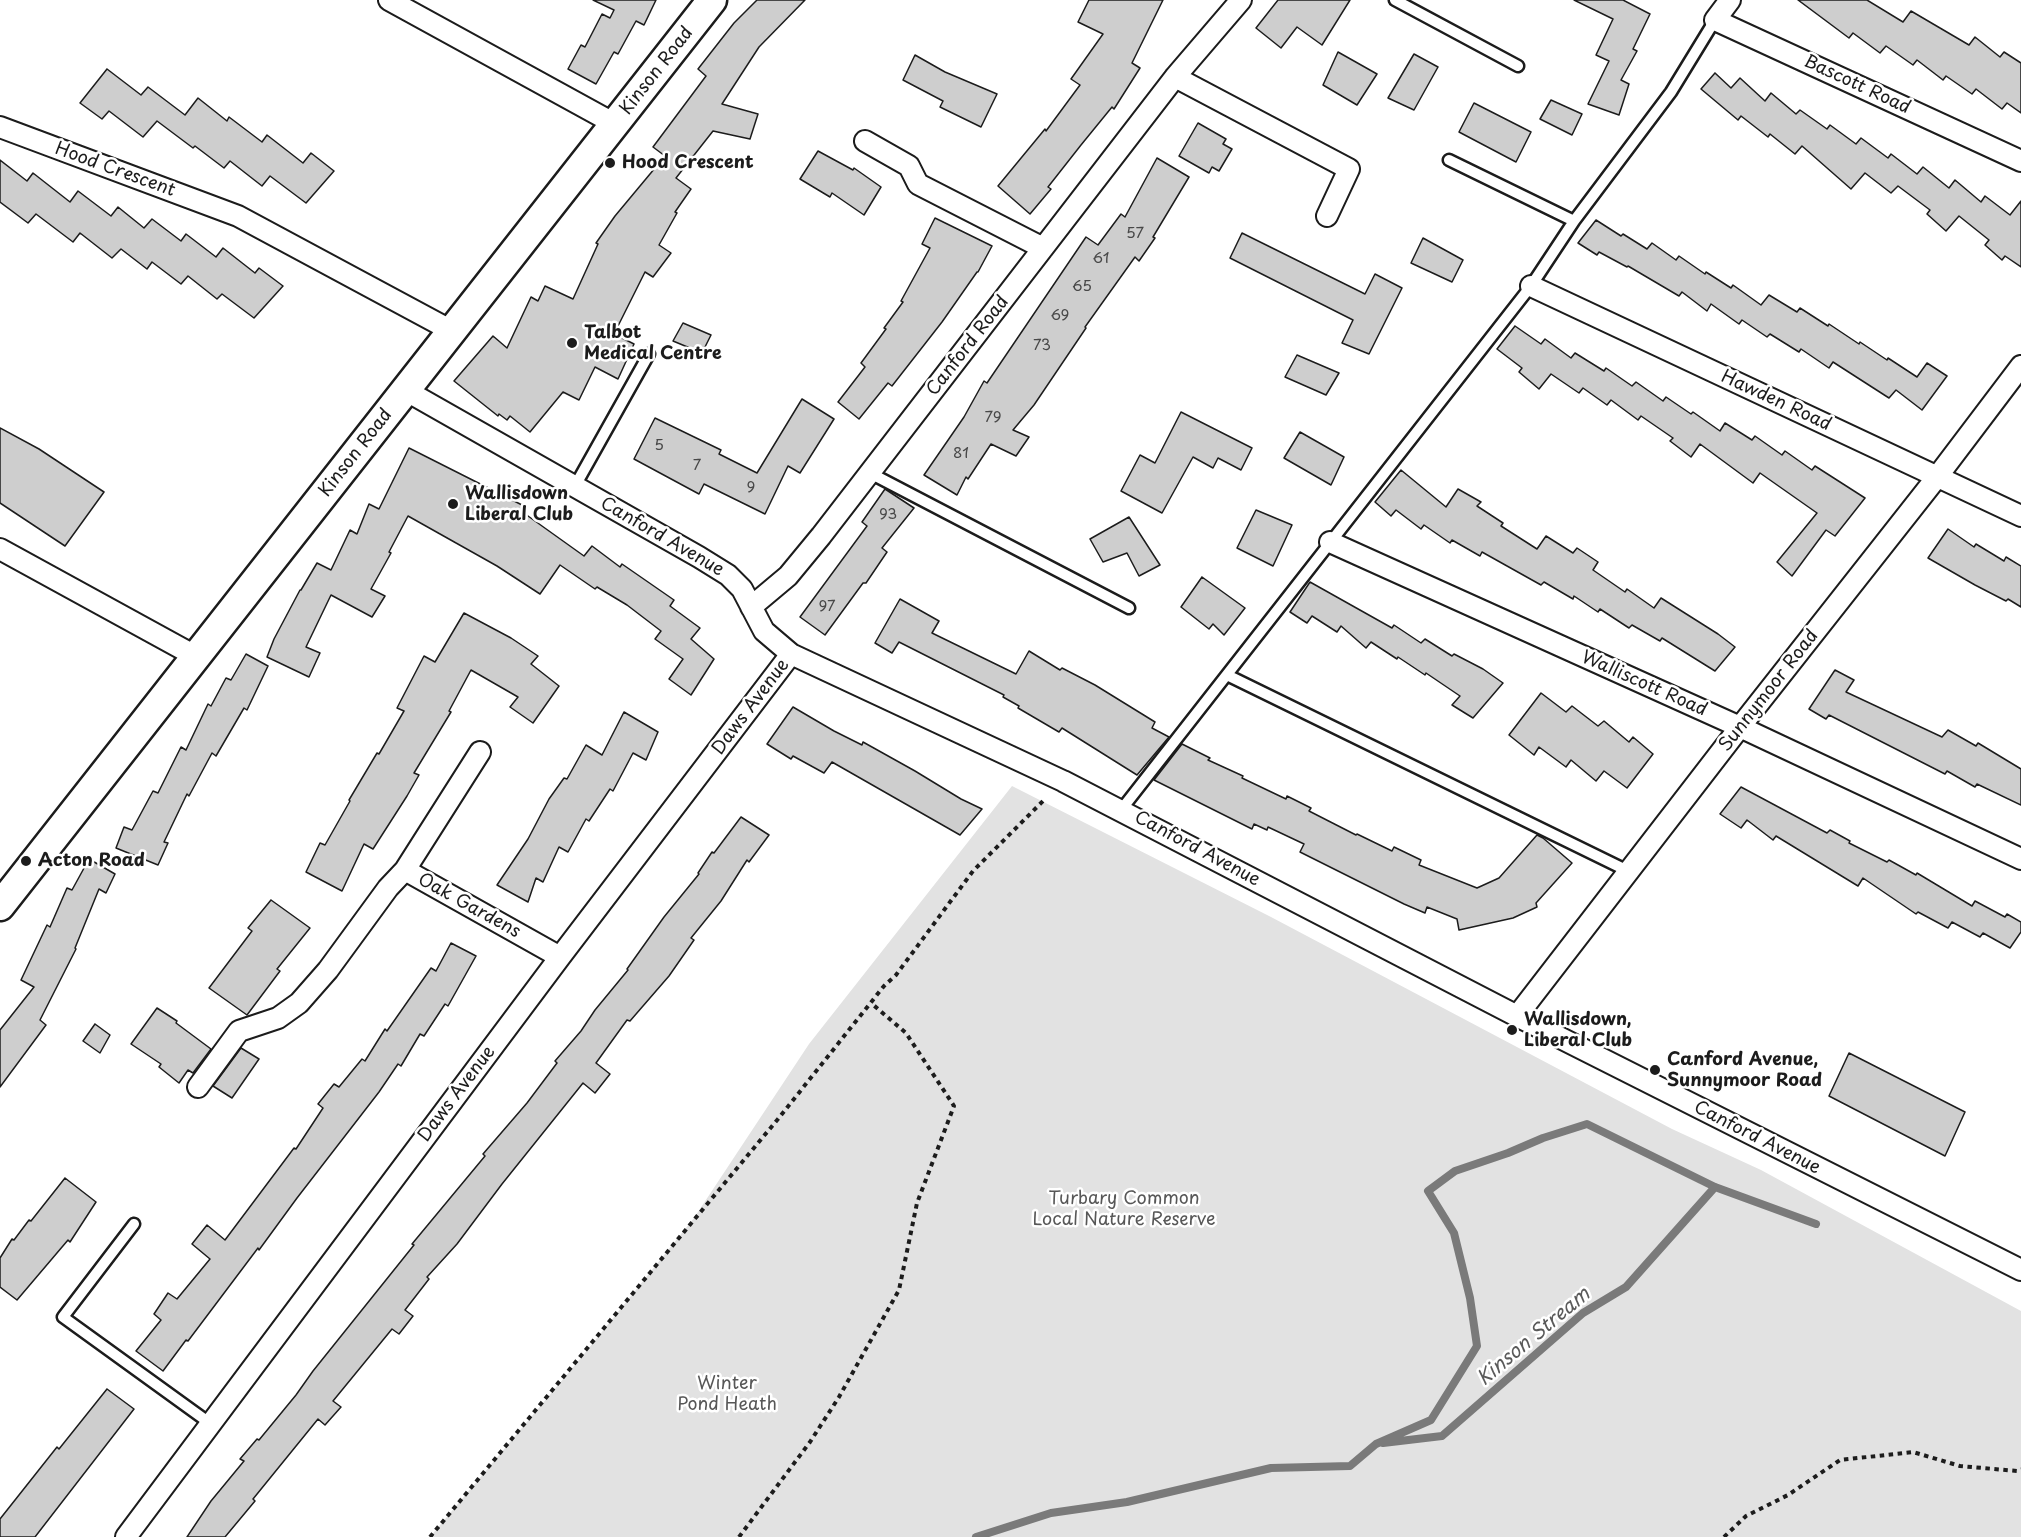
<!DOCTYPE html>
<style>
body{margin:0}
canvas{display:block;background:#fff}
</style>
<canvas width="2021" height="1537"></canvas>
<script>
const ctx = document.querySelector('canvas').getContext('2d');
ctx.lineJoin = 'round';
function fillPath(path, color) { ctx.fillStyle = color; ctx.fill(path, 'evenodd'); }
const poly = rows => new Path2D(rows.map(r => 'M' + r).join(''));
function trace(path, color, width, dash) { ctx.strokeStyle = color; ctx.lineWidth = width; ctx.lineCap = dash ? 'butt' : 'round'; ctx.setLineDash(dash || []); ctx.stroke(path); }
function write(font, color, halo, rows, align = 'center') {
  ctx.font = font + ' "Playpen Sans",sans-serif'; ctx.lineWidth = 5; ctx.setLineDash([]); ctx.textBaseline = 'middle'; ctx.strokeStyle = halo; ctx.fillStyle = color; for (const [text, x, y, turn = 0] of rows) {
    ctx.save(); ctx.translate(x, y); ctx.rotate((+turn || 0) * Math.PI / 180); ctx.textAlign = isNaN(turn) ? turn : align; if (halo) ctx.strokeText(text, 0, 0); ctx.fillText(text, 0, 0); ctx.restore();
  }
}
fillPath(poly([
 [1012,786,1271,917,1672,1129,1761,1170,2021,1311,2021,1537,430,1537,580,1359,694,1218,809,1044]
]), '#e2e2e2');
trace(poly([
 [1383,1443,1442,1436,1583,1313,1626,1287,1715,1187],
 [976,1537,1051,1513,1127,1502,1271,1468,1350,1466,1376,1444,1431,1420,1477,1346,1470,1298,1454,1233,1428,1191,1455,1171,1508,1153,1543,1138,1587,1124,1715,1187,1816,1224]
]), '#7a7a7a', 8);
const building = poly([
 [593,0,656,0,644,25,636,21,618,54,614,52,596,84,568,69,581,45,585,47,602,14,610,18,614,10,593,0],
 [757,0,805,0,759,47,722,104,758,114,750,139,713,131,676,178,691,189,675,212,677,213,659,245,671,253,653,277,645,272,614,334,634,344,618,379,595,367,579,400,563,392,530,432,510,416,507,420,499,414,498,416,454,381,493,336,507,348,531,297,538,301,545,286,573,299,598,244,596,243,615,216,665,156,653,147,706,76,698,69,734,23,757,0],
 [1089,0,1163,0,1132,63,1140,68,1114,109,1112,107,1081,145,1048,187,1051,189,1030,214,998,186,1045,129,1046,131,1080,85,1071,79,1103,34,1078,22,1089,0],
 [1278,0,1350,0,1322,45,1297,27,1281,48,1256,28,1278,0],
 [1574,0,1623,0,1650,14,1633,49,1637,51,1621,80,1629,84,1619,115,1588,104,1609,61,1596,55,1613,19,1574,0],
 [1798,0,1867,0,1903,22,1911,11,1969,45,1975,37,2000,57,2004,52,2021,63,2021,113,2007,103,2002,109,1976,89,1972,94,1946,76,1943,80,1917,60,1913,65,1886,46,1880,53,1853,33,1849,38,1798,0],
 [1338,52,1377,74,1357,105,1323,85,1338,52],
 [1414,54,1438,67,1414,110,1388,98,1414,54],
 [915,55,945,72,997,94,981,127,940,107,943,101,903,80,915,55],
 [107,69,141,95,148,87,185,115,198,98,227,121,229,117,262,142,267,135,303,163,311,153,334,171,306,203,270,176,262,186,230,161,224,168,195,146,193,148,157,121,143,137,109,111,102,119,80,103,107,69],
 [1715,73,1731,88,1740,78,1765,101,1771,93,1796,114,1800,110,1827,129,1830,125,1856,144,1861,138,1888,158,1891,154,1917,174,1923,167,1949,188,1955,180,1981,202,1985,196,2010,215,2021,201,2021,267,2005,256,2002,260,1985,245,1989,240,1959,216,1946,231,1927,214,1930,210,1898,186,1891,193,1865,173,1851,189,1802,146,1795,154,1770,134,1768,137,1741,116,1738,120,1701,89,1715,73],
 [1551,100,1582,114,1572,135,1540,119,1551,100],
 [1474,103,1531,132,1516,162,1459,132,1474,103],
 [1198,123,1226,139,1223,144,1232,149,1219,171,1212,167,1209,173,1179,156,1198,123],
 [818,151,853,170,854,168,881,187,864,215,832,193,830,197,800,179,818,151],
 [1157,158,1189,177,1153,237,1155,238,1139,261,1135,257,1085,327,1086,328,1034,405,1013,430,1029,437,1016,456,991,444,968,479,966,477,957,495,924,475,964,417,984,381,987,383,1086,237,1098,245,1121,214,1125,217,1157,158],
 [0,160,27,181,33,173,70,202,78,191,111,216,118,207,144,228,152,219,181,241,186,234,216,257,223,248,255,273,259,268,283,286,254,318,222,294,217,299,188,276,181,284,152,262,147,269,121,249,112,258,80,233,73,242,36,214,28,223,0,202,0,160],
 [935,218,992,246,978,272,977,272,942,322,892,386,888,383,859,419,838,402,865,367,861,363,886,329,884,328,903,302,901,301,930,248,922,244,935,218],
 [1596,220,1621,236,1623,234,1647,249,1652,243,1676,260,1679,256,1705,274,1706,272,1731,288,1733,285,1761,305,1769,295,1797,312,1800,308,1828,326,1829,324,1859,344,1860,342,1887,360,1888,358,1917,377,1927,363,1947,376,1922,410,1896,390,1889,398,1833,362,1829,368,1801,349,1799,352,1770,334,1767,337,1742,320,1739,324,1711,304,1707,311,1682,292,1679,296,1628,266,1627,267,1599,252,1597,255,1578,243,1596,220],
 [1242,233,1365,294,1375,274,1402,288,1369,354,1342,343,1353,320,1230,258,1242,233],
 [1423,238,1463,260,1452,282,1411,263,1423,238],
 [683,323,711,335,702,353,673,341,683,323],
 [1515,326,1541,344,1545,339,1571,358,1575,353,1604,371,1606,368,1632,386,1636,382,1663,401,1666,397,1691,414,1693,412,1720,431,1725,423,1752,440,1755,436,1782,455,1785,451,1812,470,1815,466,1865,498,1835,536,1826,530,1792,576,1777,562,1817,513,1760,473,1753,483,1700,444,1691,457,1670,441,1673,438,1641,416,1638,420,1611,400,1607,405,1583,388,1579,393,1551,374,1539,389,1519,372,1522,368,1497,349,1515,326],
 [1297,355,1339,373,1326,395,1285,377,1297,355],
 [802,399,834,419,800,473,788,466,765,514,704,484,699,494,634,459,655,418,721,450,719,454,757,473,802,399],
 [1181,412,1252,448,1241,470,1218,458,1213,468,1193,457,1162,513,1121,491,1140,455,1155,463,1181,412],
 [0,428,39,449,104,492,65,546,0,503,0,428],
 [1300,432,1344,457,1331,485,1284,458,1300,432],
 [409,448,524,506,521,511,584,556,592,546,620,567,622,564,674,600,670,606,700,628,691,639,714,659,691,695,669,679,683,659,655,639,661,631,627,605,597,587,595,589,560,565,540,594,497,566,408,516,389,552,391,553,371,589,385,596,372,617,331,595,306,647,320,653,309,677,267,657,274,639,300,590,301,590,317,563,331,570,350,530,357,534,369,504,379,509,409,448],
 [1401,470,1446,507,1458,489,1481,502,1477,506,1503,523,1501,526,1537,549,1546,536,1573,553,1577,548,1598,562,1593,570,1625,592,1627,589,1654,608,1661,598,1718,634,1735,647,1715,671,1662,638,1660,641,1632,625,1629,628,1600,609,1598,612,1574,596,1573,599,1544,582,1541,585,1482,552,1480,556,1452,540,1450,543,1424,525,1421,529,1396,510,1391,516,1375,502,1401,470],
 [885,489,914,508,882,548,887,552,866,583,863,583,825,635,800,617,867,526,862,522,885,489],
 [1256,510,1292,525,1273,566,1237,548,1256,510],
 [1129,517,1160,565,1139,576,1127,553,1103,562,1090,539,1129,517],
 [1948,529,1974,547,1976,544,2004,561,2006,557,2021,566,2021,607,2008,599,2006,601,1975,585,1928,558,1948,529],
 [1202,577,1245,608,1224,635,1213,624,1209,629,1181,607,1202,577],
 [1310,582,1392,628,1394,625,1421,643,1425,639,1452,656,1454,654,1483,669,1503,683,1473,718,1452,705,1460,696,1426,673,1425,675,1398,657,1397,659,1371,642,1366,648,1341,626,1337,632,1312,616,1307,623,1290,612,1310,582],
 [900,599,939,621,932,633,1016,674,1029,651,1060,670,1062,668,1095,685,1155,722,1152,728,1169,737,1137,775,1062,728,1059,732,1018,708,1019,706,1003,697,1004,695,899,642,892,653,875,643,900,599],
 [464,613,511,638,538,656,531,664,559,686,533,723,510,707,518,697,471,670,449,711,451,712,414,773,419,775,407,796,373,849,364,844,342,891,306,872,320,843,325,845,350,801,349,800,377,753,379,754,404,711,397,708,424,656,435,662,464,613],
 [246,654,268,666,247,710,244,708,216,756,212,753,189,796,187,794,164,842,168,843,158,865,116,848,124,827,132,830,153,791,158,793,181,747,186,750,208,704,211,706,226,678,231,680,246,654],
 [1835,670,1854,680,1846,692,1942,737,1948,730,1976,746,1978,743,2021,769,2021,805,1977,784,1975,787,1947,771,1945,774,1829,715,1826,719,1809,709,1835,670],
 [1541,693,1566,712,1572,706,1598,726,1604,721,1629,742,1633,737,1653,754,1627,788,1604,771,1596,781,1571,760,1566,767,1539,747,1534,755,1509,735,1541,693],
 [793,707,834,731,862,745,863,742,915,771,961,799,982,809,960,835,832,762,824,773,793,756,791,759,767,744,793,707],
 [624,712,658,732,646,760,633,753,613,791,610,789,589,821,586,819,568,852,559,847,543,882,536,878,528,902,497,885,528,839,549,799,564,778,567,779,586,745,602,755,624,712],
 [1182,744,1210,758,1208,760,1243,776,1242,778,1286,799,1287,796,1311,808,1309,811,1356,835,1357,834,1392,851,1394,847,1421,860,1419,865,1477,888,1499,878,1537,835,1543,838,1572,863,1536,903,1537,907,1513,918,1459,930,1457,919,1427,907,1425,913,1404,904,1300,852,1304,844,1268,827,1267,830,1254,824,1252,829,1154,780,1182,744],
 [1741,787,1827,833,1830,830,1850,841,1849,843,1887,862,1889,860,1916,875,1917,873,1972,906,1975,901,2005,917,2007,914,2021,922,2021,932,2010,948,1983,933,1980,937,1952,922,1948,928,1918,912,1916,914,1863,878,1858,886,1776,836,1773,840,1747,820,1741,828,1720,814,1741,787],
 [741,817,769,835,749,862,747,860,721,901,691,938,694,940,669,976,630,1021,627,1020,596,1063,610,1074,595,1093,583,1083,502,1184,457,1244,427,1277,429,1279,405,1310,413,1316,399,1334,392,1329,333,1401,341,1407,325,1425,318,1419,253,1499,255,1501,225,1537,187,1537,211,1501,244,1461,240,1459,257,1439,259,1440,296,1395,313,1371,414,1245,412,1244,485,1156,483,1154,527,1103,557,1063,555,1061,581,1031,595,1010,628,970,627,969,664,917,699,874,698,873,712,852,714,853,741,817],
 [89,859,115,874,106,893,99,889,75,948,76,949,40,1020,46,1025,0,1087,0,1030,34,987,21,980,47,925,50,927,67,888,72,890,89,859],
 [271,900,310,928,277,969,280,971,247,1015,209,988,252,931,248,928,271,900],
 [451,943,476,956,448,1006,445,1004,424,1036,420,1034,401,1066,398,1064,379,1092,297,1198,259,1250,258,1248,188,1341,186,1340,163,1371,136,1351,161,1320,154,1314,168,1293,177,1299,210,1259,192,1244,207,1225,225,1240,294,1148,296,1149,323,1108,318,1104,334,1084,339,1087,362,1059,365,1061,385,1029,387,1031,431,968,436,971,451,943],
 [157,1008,177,1021,176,1023,211,1049,193,1073,188,1070,179,1083,159,1067,161,1064,131,1044,157,1008],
 [95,1024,110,1035,100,1053,83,1041,95,1024],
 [241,1048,259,1059,232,1098,213,1086,241,1048],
 [1849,1053,1965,1112,1945,1156,1829,1096,1849,1053],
 [65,1178,96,1202,70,1242,68,1240,17,1300,0,1287,0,1258,12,1239,14,1240,29,1220,31,1221,65,1178],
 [107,1389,134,1409,35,1537,0,1537,0,1519,57,1447,59,1449,107,1389]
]);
fillPath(building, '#cecece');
trace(building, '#1c1c1c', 1.5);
const lane = poly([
 [1395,0,1518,66],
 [1449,160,1574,221],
 [870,473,1129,608],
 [575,486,649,354],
 [1227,675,1630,872],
 [1121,810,1531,286,1574,221,1671,92,1715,20],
 [134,1224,63,1317,211,1424]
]);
const street = poly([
 [389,0,615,124],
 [1730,0,1715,20,2021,161],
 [1175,77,1349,169,1327,216],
 [0,127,238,216,452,331],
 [865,141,909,166,918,184,1043,248],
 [1531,286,2021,516],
 [405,390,699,557,728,575,742,589,764,631,791,654,1063,781,1517,1016,2021,1270],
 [1330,542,1740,727,2021,859],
 [0,549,197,657],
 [751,607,788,576,821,536,1175,77,1241,0],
 [480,752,405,870,560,957],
 [1517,1016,1740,727,1937,477,2021,366],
 [198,1087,239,1031,278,1018,299,1003,328,970,388,888,405,870],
 [126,1537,560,957,791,654]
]);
const secondary = poly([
 [0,906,712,0]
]);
trace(lane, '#1c1c1c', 15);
trace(street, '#1c1c1c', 24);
trace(secondary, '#1c1c1c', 33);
trace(poly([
 [430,1537,778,1119,884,986,896,975,973,871,1046,798],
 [739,1537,810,1442,839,1397,899,1290,917,1203,954,1106,906,1033,871,1003],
 [1724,1537,1746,1516,1788,1495,1840,1460,1913,1452,1960,1466,2017,1471,2021,1469]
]), '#1c1c1c', 4, [4.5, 4.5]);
trace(lane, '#fff', 10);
trace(street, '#fff', 20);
trace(secondary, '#fff', 28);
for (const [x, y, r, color] of [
 [610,163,6,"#1c1c1c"],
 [572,343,6,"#1c1c1c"],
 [453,504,6,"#1c1c1c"],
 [26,861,6,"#1c1c1c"],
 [1512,1030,6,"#1c1c1c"],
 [1655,1070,6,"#1c1c1c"]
]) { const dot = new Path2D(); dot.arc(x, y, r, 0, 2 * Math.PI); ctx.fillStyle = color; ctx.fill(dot); trace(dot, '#fff', 2); }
write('15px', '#484848', null, [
 ["57",1135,234],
 ["61",1101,259],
 ["65",1082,287],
 ["69",1060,316],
 ["73",1042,346],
 ["79",993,418],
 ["5",659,446],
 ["81",961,454],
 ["7",697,466],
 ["9",751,488],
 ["93",888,515],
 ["97",827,607]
]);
write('18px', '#1c1c1c', '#fff', [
 ["Kinson Road",657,71,-52],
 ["Bascott Road",1857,85,25],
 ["Hood Crescent",115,170,20],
 ["Canford Road",968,346,-52],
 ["Hawden Road",1776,401,25],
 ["Kinson Road",356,453,-52],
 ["Canford Avenue",662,537,30],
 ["Walliscott Road",1644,684,24],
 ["Sunnymoor Road",1769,691,-52],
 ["Daws Avenue",751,707,-53],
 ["Canford Avenue",1197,849,28],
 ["Oak Gardens",469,906,29],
 ["Daws Avenue",457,1094,-53],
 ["Canford Avenue",1757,1138,27]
]);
write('bold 18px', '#1c1c1c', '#fff', [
 ["Hood Crescent",622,163],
 ["Talbot",584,333],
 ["Medical Centre",584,354],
 ["Wallisdown",465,494],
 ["Liberal Club",465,515],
 ["Acton Road",38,861],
 ["Wallisdown,",1524,1020],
 ["Liberal Club",1524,1041],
 ["Canford Avenue,",1667,1060],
 ["Sunnymoor Road",1667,1081]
], 'left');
write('18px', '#575757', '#fff', [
 ["Turbary Common",1124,1199],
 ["Local Nature Reserve",1124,1220],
 ["Winter",727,1384],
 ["Pond Heath",727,1405]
]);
write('italic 20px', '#5a5a5a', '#fff', [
 ["Kinson Stream",1534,1337,-40]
]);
</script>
